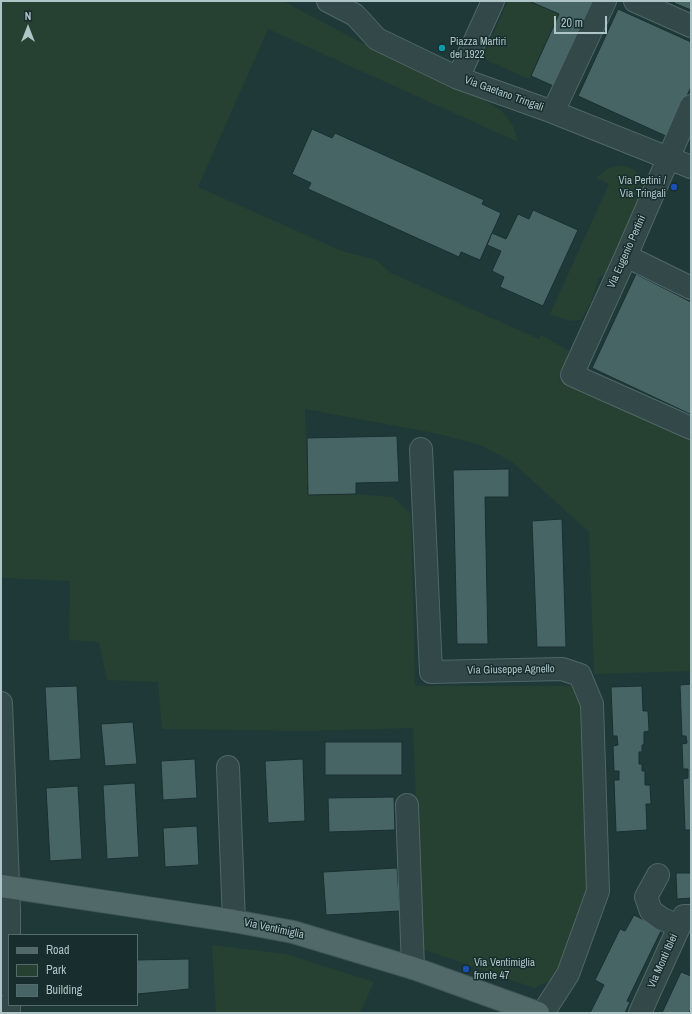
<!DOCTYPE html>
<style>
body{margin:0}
#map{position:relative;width:692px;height:1014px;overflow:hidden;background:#1f3939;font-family:"Archivo Narrow",sans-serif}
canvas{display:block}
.frame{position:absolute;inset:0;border:2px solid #adc5c6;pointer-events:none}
.legend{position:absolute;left:8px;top:934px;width:130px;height:72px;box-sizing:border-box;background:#182e2e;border:1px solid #546a6b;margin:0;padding:5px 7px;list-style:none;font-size:12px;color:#adc5c6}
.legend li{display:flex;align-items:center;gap:8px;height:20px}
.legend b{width:20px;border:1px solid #546a6b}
.north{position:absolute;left:8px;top:8px;width:40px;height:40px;-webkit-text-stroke:3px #182e2e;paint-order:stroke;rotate:0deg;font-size:11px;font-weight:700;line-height:16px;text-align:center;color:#adc5c6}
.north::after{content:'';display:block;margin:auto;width:14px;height:18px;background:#adc5c6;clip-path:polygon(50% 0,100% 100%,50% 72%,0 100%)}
.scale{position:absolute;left:554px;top:16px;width:53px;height:18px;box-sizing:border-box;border:2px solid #adc5c6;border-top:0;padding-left:5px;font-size:12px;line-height:14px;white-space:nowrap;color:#adc5c6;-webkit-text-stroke:3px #182e2e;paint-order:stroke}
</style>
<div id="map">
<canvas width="692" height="1014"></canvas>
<div class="frame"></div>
<ul class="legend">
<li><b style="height:5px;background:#516a69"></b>Road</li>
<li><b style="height:11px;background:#264031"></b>Park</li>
<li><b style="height:11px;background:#476565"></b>Building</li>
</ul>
<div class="north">N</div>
<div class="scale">20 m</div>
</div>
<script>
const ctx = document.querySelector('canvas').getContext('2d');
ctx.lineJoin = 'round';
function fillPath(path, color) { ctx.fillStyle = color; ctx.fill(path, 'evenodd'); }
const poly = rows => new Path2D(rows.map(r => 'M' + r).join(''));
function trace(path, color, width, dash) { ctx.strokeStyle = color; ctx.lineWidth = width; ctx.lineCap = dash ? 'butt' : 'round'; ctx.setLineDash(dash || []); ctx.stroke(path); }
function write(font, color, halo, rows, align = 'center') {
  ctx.font = font + ' "Archivo Narrow",sans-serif'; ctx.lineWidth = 3; ctx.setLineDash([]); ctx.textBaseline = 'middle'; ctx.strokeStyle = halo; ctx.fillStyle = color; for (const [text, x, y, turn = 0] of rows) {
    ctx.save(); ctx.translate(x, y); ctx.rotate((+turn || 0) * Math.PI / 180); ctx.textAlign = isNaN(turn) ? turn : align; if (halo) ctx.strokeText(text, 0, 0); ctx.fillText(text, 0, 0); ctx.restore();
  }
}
fillPath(poly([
 [1,1,283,1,371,48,484,100,502,111,514,128,518,142,268,29,198,187,342,251,376,260,391,273,539,339,541,335,569,351,559,380,691,439,691,671,594,674,589,532,512,462,480,445,439,434,305,409,308,495,356,494,393,497,411,514,415,686,572,686,587,706,591,891,557,978,534,988,422,949,413,728,305,731,162,729,158,682,107,680,99,642,69,640,70,581,1,578],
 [508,1,529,1,559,14,529,79,482,58],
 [622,165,635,170,645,192,612,268,598,279,591,302,581,320,569,321,550,314,609,184,596,178,609,168],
 [212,945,286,954,374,982,360,1013,216,1013]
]), '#264031');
const building = poly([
 [529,1,597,1,558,88,531,76,559,14,529,1],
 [675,1,691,1,691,10,674,3,675,1],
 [618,9,691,42,691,87,668,137,578,96,618,9],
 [312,129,332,138,335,133,484,200,482,204,501,213,480,260,461,252,459,257,308,189,311,183,292,174,312,129],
 [533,210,578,230,543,306,500,287,504,277,492,271,501,251,487,245,492,233,506,239,518,214,529,219,533,210],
 [636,274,691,302,691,411,690,414,592,368,636,274],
 [397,436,399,482,356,483,356,494,308,495,307,438,397,436],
 [509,469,509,497,485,497,488,644,457,644,453,470,509,469],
 [562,519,566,647,537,647,532,521,562,519],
 [691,684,691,830,685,830,683,779,688,778,688,769,683,769,682,744,687,743,686,736,682,736,680,685,691,684],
 [77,686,81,759,49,761,45,687,77,686],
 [642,686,643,711,648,711,649,731,644,732,644,745,642,745,642,752,639,752,639,764,642,764,642,771,645,771,645,785,650,785,651,804,646,804,647,830,616,832,614,780,619,780,619,771,614,771,613,746,618,745,617,736,613,736,611,687,642,686],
 [133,722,137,764,105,766,101,724,133,722],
 [325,742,402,742,402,775,325,775,325,742],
 [195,759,197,798,163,800,161,761,195,759],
 [303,759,305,821,268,823,265,761,303,759],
 [135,783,139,857,107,859,103,785,135,783],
 [78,786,82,859,50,861,46,788,78,786],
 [394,797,395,830,329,832,328,798,394,797],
 [197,826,199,865,165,867,163,828,197,826],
 [397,868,400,911,326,915,323,872,397,868],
 [676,873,691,873,691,898,677,899,676,873],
 [634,915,662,929,627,1001,630,1002,625,1013,590,1013,604,985,595,980,620,929,625,931,634,915],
 [189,959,189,989,137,994,137,960,189,959],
 [681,972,691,976,691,1009,689,1013,662,1013,681,972]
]);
fillPath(building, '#476565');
trace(building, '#1a3030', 1);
const minor = poly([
 [328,1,355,15,377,39,458,78,553,112,691,167],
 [635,1,691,26],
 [458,78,493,1],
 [691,106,626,256,572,375,691,428],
 [553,112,605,1],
 [626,256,691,288],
 [421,449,431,672,562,669,580,675,592,704,598,891,568,974,543,1013],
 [1,703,9,910,9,986],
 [228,767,234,921],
 [407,805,413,968],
 [658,875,646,897,651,911,662,919,679,926],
 [9,1005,9,1013],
 [640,1013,684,916,691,916]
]);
const major = poly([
 [1,886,234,921,293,932,413,968,538,1013]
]);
trace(minor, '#506767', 24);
trace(major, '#3f5556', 24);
trace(minor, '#334949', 22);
trace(major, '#516a69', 22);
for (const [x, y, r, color] of [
 [442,48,4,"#0f9aa8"],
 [674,187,4,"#1a4fb4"],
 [466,969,4,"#1a4fb4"]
]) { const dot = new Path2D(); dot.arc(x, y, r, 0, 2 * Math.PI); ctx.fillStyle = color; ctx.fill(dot); trace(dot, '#182e2e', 1.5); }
write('11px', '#adc5c6', '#182e2e', [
 ["Piazza Martiri",450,42],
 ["del 1922",450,55],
 ["Via Pertini /",666,181,"right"],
 ["Via Tringali",666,194,"right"],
 ["Via Ventimiglia",474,963],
 ["fronte 47",474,976]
], 'left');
write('11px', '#adc5c6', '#182e2e', [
 ["Via Gaetano Tringali",504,94,20],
 ["Via Eugenio Pertini",627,252,-66],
 ["Via Giuseppe Agnello",511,670,-1],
 ["Via Ventimiglia",274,929,12],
 ["Via Monti Iblei",663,961,-66]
]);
</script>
